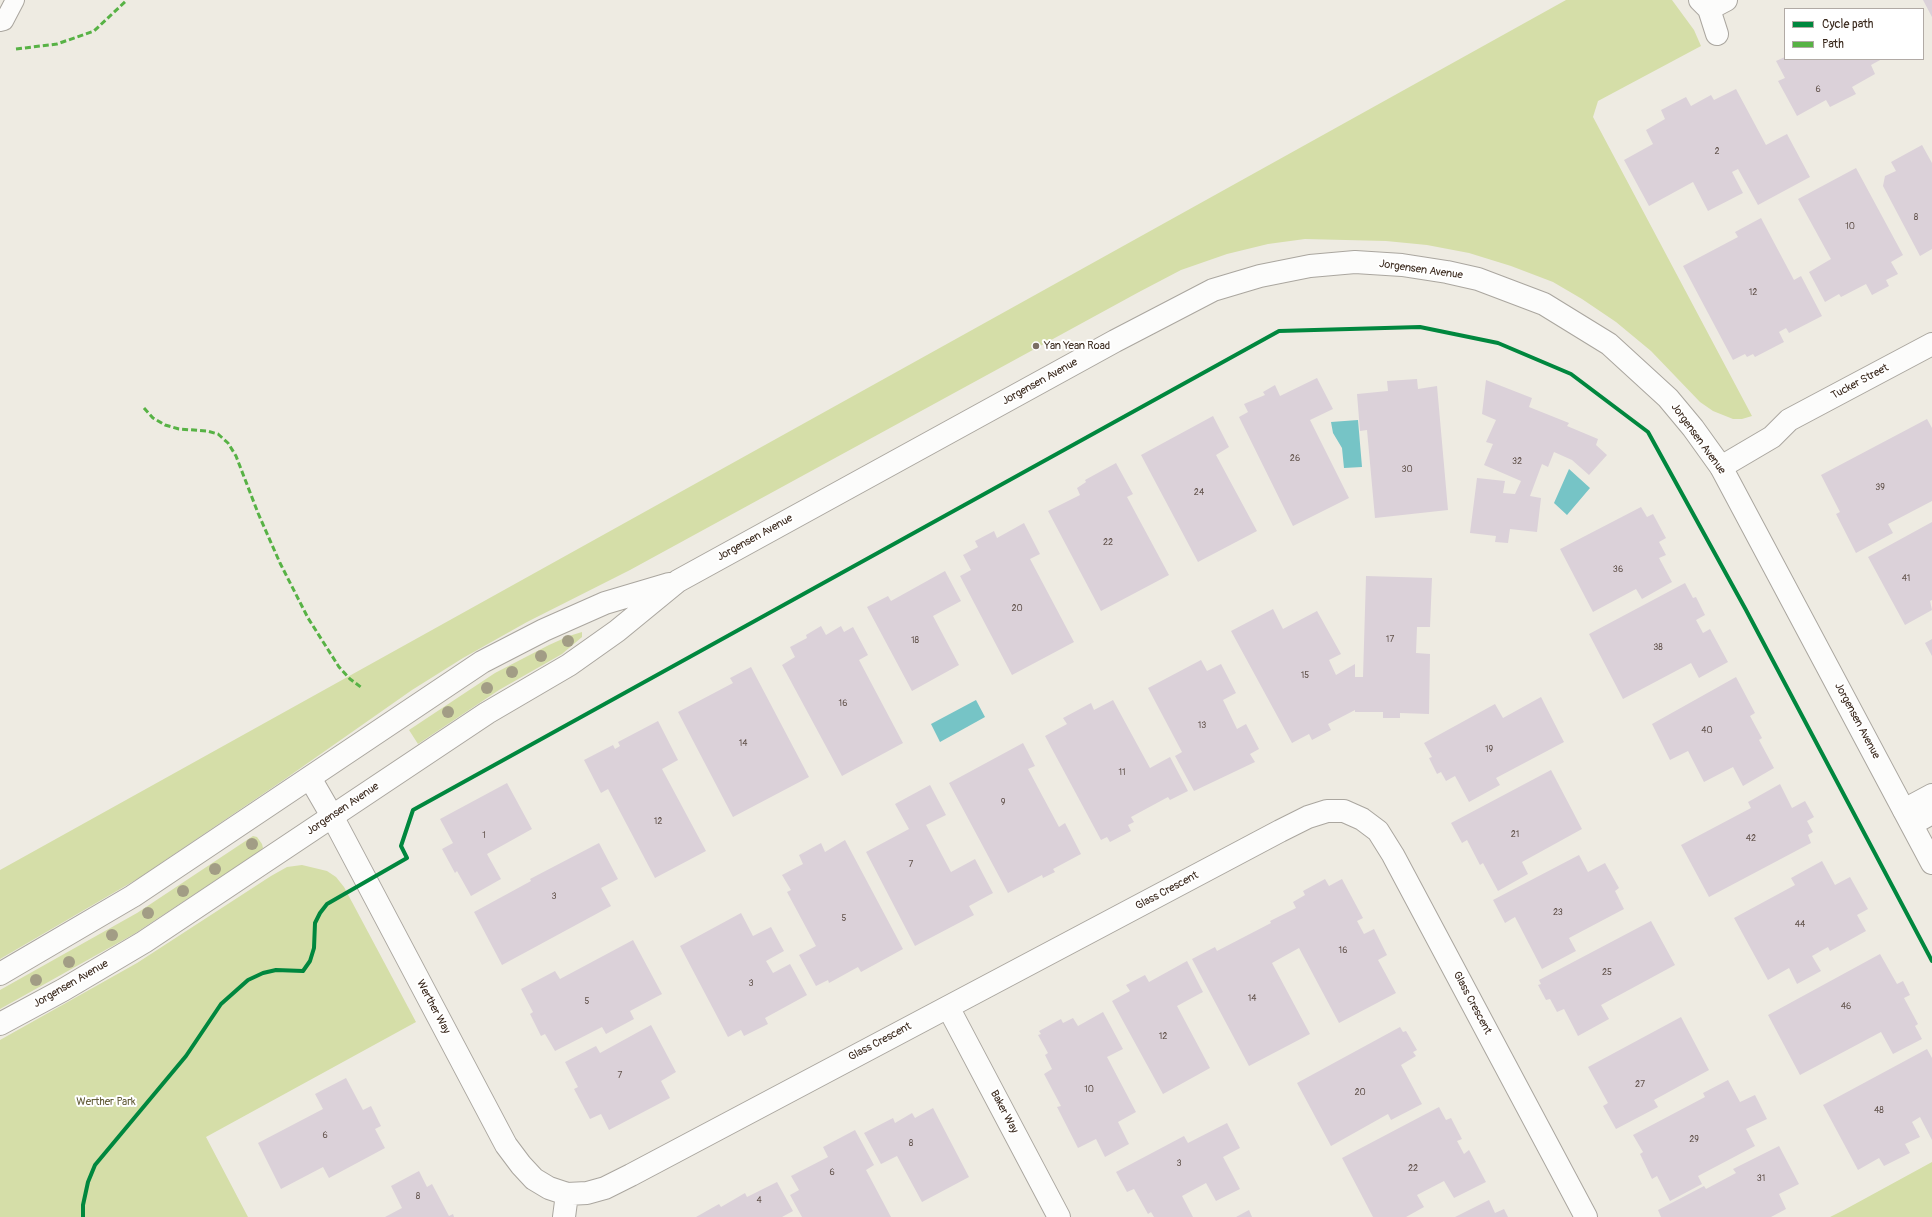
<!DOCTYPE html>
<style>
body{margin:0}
#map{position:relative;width:1932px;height:1217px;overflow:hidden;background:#eeebe2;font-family:Pangolin,sans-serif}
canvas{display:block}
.legend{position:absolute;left:1784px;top:8px;width:140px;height:52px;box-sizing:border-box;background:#fff;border:1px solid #b1aaa5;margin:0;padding:5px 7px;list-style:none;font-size:12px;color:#3b2a1e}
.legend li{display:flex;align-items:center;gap:8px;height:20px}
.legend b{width:20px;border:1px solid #b1aaa5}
</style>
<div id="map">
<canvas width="1932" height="1217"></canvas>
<ul class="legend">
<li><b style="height:5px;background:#00873e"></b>Cycle path</li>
<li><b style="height:5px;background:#57b245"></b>Path</li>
</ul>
</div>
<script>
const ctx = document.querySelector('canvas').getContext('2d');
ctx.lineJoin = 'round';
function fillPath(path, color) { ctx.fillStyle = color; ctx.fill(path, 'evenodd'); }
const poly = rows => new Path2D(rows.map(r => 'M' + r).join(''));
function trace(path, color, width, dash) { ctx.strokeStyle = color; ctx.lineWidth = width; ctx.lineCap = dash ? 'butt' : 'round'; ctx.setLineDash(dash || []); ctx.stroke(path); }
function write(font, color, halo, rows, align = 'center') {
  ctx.font = font + ' Pangolin,sans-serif'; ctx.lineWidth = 4; ctx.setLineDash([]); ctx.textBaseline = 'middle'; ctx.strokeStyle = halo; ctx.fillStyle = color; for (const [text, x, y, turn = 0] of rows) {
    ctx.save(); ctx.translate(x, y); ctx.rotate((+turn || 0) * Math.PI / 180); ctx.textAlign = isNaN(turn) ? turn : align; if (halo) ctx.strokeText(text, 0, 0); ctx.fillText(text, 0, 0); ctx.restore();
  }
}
fillPath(poly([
 [1566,0,1672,0,1694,30,1701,46,1598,101,1593,117,1752,416,1742,419,1733,419,1713,411,1700,402,1651,351,1616,322,1582,299,1553,282,1511,266,1469,253,1427,245,1386,241,1305,239,1268,244,1227,254,1181,270,1139,292,630,570,527,622,463,658,412,690,285,779,139,878,0,959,0,870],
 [582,632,582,637,562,654,499,690,418,744,409,730,495,673,549,645,569,636],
 [253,836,257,837,262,844,263,848,260,851,134,934,0,1009,0,990,137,913],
 [302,865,327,871,336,877,344,887,416,1022,206,1137,248,1217,0,1217,0,1040,137,963,271,876,287,867],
 [1932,1162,1932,1217,1830,1217,1844,1210]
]), '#d5dea8');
fillPath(poly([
 [1358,420,1362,467,1344,468,1342,448,1333,433,1331,422],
 [1569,469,1590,488,1567,515,1554,503],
 [976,700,985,717,940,742,931,724]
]), '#76c4c6');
fillPath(poly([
 [1923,0,1932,0,1932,17],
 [1785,57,1785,59,1882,59,1871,65,1875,74,1852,87,1856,94,1830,107,1826,100,1797,116,1778,81,1785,78,1776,61],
 [1736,89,1766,145,1787,134,1810,177,1758,205,1738,169,1732,172,1743,193,1708,211,1693,182,1649,206,1624,160,1653,144,1646,130,1665,119,1661,110,1686,97,1691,106,1711,95,1714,100],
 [1922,145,1932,163,1932,249,1920,256,1883,186,1885,176,1896,171,1891,162],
 [1856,168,1903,255,1891,262,1898,274,1886,280,1889,286,1872,295,1866,284,1841,297,1839,294,1825,302,1809,272,1831,259,1798,199],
 [1761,218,1794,280,1801,276,1822,316,1789,333,1786,328,1779,332,1784,342,1755,357,1753,354,1747,357,1745,354,1733,360,1683,266,1738,237,1735,232],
 [1317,378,1333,409,1310,420,1349,498,1293,526,1239,417,1248,412,1244,404,1265,395,1263,392,1275,385,1280,396],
 [1417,379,1418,389,1437,386,1448,510,1375,518,1367,430,1360,431,1357,394,1388,391,1387,381],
 [1486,380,1532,398,1529,407,1569,423,1567,426,1598,439,1596,445,1607,455,1589,475,1572,460,1554,452,1548,467,1542,464,1530,496,1541,498,1537,532,1510,529,1508,543,1495,542,1496,536,1470,533,1477,478,1505,481,1503,493,1515,494,1521,481,1484,465,1493,444,1486,442,1496,420,1482,414],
 [1213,416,1229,447,1216,455,1257,531,1198,562,1141,455],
 [1927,419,1932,428,1932,501,1888,524,1893,533,1856,553,1836,514,1840,512,1821,475],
 [1116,463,1133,494,1127,497,1169,575,1101,611,1048,511,1080,495,1077,488,1086,482,1085,480],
 [1641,507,1647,517,1653,514,1666,538,1659,542,1666,555,1659,558,1672,582,1642,599,1636,589,1593,612,1560,549],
 [1932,522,1932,600,1930,601,1932,610,1905,625,1868,557],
 [1024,523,1040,554,1030,559,1074,642,1012,675,960,576,971,570,963,555,978,547,975,541,994,531,997,538],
 [945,571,961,601,933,616,959,665,912,691,867,607,888,596,891,601],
 [1366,576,1432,578,1430,627,1417,627,1416,653,1430,654,1429,714,1400,713,1400,718,1383,718,1383,712,1355,712,1355,710,1328,724,1331,730,1312,740,1309,734,1292,743,1231,631,1273,609,1283,629,1317,611,1341,654,1329,660,1336,675,1355,664,1355,677,1363,677],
 [1685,583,1693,598,1696,597,1705,615,1696,620,1703,633,1710,629,1728,662,1699,678,1691,663,1623,699,1589,634],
 [821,626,826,635,841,626,844,632,853,627,868,655,859,660,903,743,842,776,782,665,795,657,790,647,807,638,806,635],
 [1932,639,1932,656,1925,643],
 [1201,660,1207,671,1221,664,1236,693,1223,700,1237,729,1246,724,1259,749,1250,754,1255,762,1194,791,1175,756,1182,752,1148,688],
 [751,667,809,777,733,817,678,712,733,683,730,678],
 [1736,677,1755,713,1750,716,1762,738,1759,740,1774,768,1743,786,1733,767,1704,782,1688,751,1670,760,1652,724],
 [1541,697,1564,742,1496,778,1500,785,1469,802,1455,776,1446,781,1441,772,1437,774,1429,758,1432,757,1424,743,1495,704,1503,718],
 [1113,700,1150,768,1170,757,1188,791,1170,800,1168,797,1131,817,1134,822,1128,825,1131,831,1110,842,1107,837,1101,840,1045,736,1067,724,1063,718,1091,703,1094,710],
 [658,721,678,760,662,769,706,851,655,878,608,789,601,793,584,760,613,745,615,749,620,746,618,742],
 [1023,743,1035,766,1028,769,1059,827,1065,823,1081,854,1053,869,1055,872,1043,878,1042,875,1008,893,949,783],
 [1551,770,1582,829,1522,862,1528,874,1498,891,1483,863,1480,865,1467,840,1462,843,1451,823],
 [507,783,532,829,487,854,501,879,471,896,457,871,455,873,442,849,453,843,440,819],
 [1780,784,1792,808,1805,801,1814,817,1807,821,1813,832,1808,835,1811,843,1709,897,1681,845,1751,808,1748,802],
 [930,785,946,815,926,825,951,872,975,859,993,893,969,906,974,915,915,946,866,852,909,829,895,804],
 [845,840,903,949,861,972,858,967,829,983,828,980,816,986,799,955,816,946,787,892,791,890,782,875,803,864,799,855,821,843,825,852],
 [599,843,618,879,601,888,611,906,502,965,474,912,531,881,530,879],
 [1579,855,1588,872,1605,863,1619,888,1615,891,1624,909,1569,938,1576,951,1542,969,1515,917,1505,923,1493,900],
 [1822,861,1835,885,1850,877,1868,909,1857,915,1866,931,1830,951,1828,947,1812,956,1821,971,1797,984,1789,968,1768,980,1734,918,1795,885,1791,878],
 [1325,879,1329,886,1342,879,1363,918,1357,921,1364,934,1374,929,1387,955,1378,960,1396,993,1339,1023,1299,948,1272,963,1310,1034,1249,1066,1192,959,1215,947,1217,951,1271,923,1270,921,1296,908,1293,902,1305,895,1303,891],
 [741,913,753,936,771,927,784,951,766,961,773,973,790,964,807,995,765,1018,768,1024,744,1036,741,1030,728,1037,680,946],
 [1651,921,1675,965,1601,1005,1609,1019,1578,1036,1564,1009,1557,1012,1550,999,1546,1000,1538,985,1541,984,1539,980],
 [633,940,662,994,630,1011,634,1019,606,1034,602,1027,555,1051,545,1034,541,1036,530,1014,533,1012,521,989,555,971,560,979],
 [1880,954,1897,984,1903,981,1910,995,1904,998,1918,1024,1915,1026,1922,1039,1893,1054,1881,1032,1800,1075,1768,1015],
 [1187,961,1203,992,1177,1006,1210,1068,1163,1094,1112,1001,1130,991,1126,985,1145,975,1149,982],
 [1103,1012,1123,1049,1107,1057,1136,1112,1118,1122,1129,1144,1105,1157,1096,1139,1078,1148,1057,1107,1061,1106,1044,1074,1052,1069,1045,1055,1048,1053,1038,1035,1041,1034,1039,1031,1061,1019,1063,1023,1073,1018,1078,1026],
 [1681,1017,1709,1070,1654,1100,1658,1107,1616,1129,1603,1106,1608,1103,1588,1067],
 [651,1025,676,1072,661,1081,670,1098,609,1130,601,1114,590,1119,574,1089,578,1087,565,1062,596,1046,600,1053],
 [1400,1027,1403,1032,1406,1031,1417,1050,1413,1052,1416,1056,1401,1065,1422,1104,1391,1120,1388,1114,1331,1146,1297,1083],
 [1927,1049,1932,1058,1932,1140,1920,1117,1912,1122,1920,1137,1905,1144,1910,1153,1884,1166,1879,1158,1858,1170,1823,1105],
 [346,1078,363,1110,371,1106,381,1126,375,1129,385,1148,329,1178,323,1167,281,1189,258,1143,323,1109,315,1094],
 [1728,1080,1740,1102,1755,1095,1767,1119,1746,1129,1755,1146,1698,1176,1702,1184,1670,1201,1657,1176,1652,1179,1640,1154,1643,1152,1633,1135,1705,1097,1703,1093],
 [1439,1107,1446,1120,1451,1118,1462,1139,1457,1141,1464,1154,1469,1150,1486,1182,1454,1198,1444,1181,1417,1195,1424,1207,1406,1217,1373,1217,1342,1158],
 [933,1108,969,1177,922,1202,897,1156,881,1164,864,1133,893,1118,895,1123,912,1113,915,1118],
 [1227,1123,1240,1148,1223,1157,1240,1189,1216,1201,1206,1183,1182,1196,1193,1217,1154,1217,1151,1212,1148,1214,1134,1189,1127,1192,1116,1172,1184,1136,1188,1143],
 [855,1130,874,1165,866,1170,891,1217,802,1217,790,1195,799,1190,791,1176,828,1157,823,1147],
 [1779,1146,1799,1184,1779,1194,1786,1209,1771,1217,1661,1217,1658,1210,1704,1186,1706,1189,1736,1173,1733,1169],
 [419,1171,427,1187,432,1184,449,1216,453,1214,454,1217,385,1217,402,1208,391,1186],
 [777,1182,793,1211,782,1217,696,1217,719,1204,721,1207,745,1193,747,1197],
 [1489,1200,1495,1213,1504,1209,1508,1217,1455,1217],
 [1249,1210,1252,1217,1236,1217]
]), '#dbd1d9');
const lane = poly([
 [0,22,4,21,15,0]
]);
const street = poly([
 [1700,0,1709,9,1726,0],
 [1709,9,1717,34],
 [1721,467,1772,437,1789,420,1932,344],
 [310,778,332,816,506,1145,521,1165,534,1179,549,1188,567,1194,587,1193,605,1188,631,1175,1280,831,1308,817,1327,811,1344,811,1362,819,1378,831,1393,855,1586,1217],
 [1904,810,1932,795],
 [1912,824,1932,813],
 [948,1007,1059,1217],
 [564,1217,567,1194]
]);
const secondary = poly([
 [0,974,133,896,482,662,544,630,605,603,669,584],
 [0,1024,63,990,144,942,487,713,569,665,617,631,678,581,1115,341,1213,290,1260,276,1310,266,1355,262,1402,265,1447,272,1478,279,1544,304,1609,344,1668,398,1693,428,1721,467,1932,863]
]);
trace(lane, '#aaa69f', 20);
trace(street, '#aaa69f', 24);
trace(secondary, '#aaa69f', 24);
trace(lane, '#fcfcfb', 18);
trace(street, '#fcfcfb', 22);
trace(secondary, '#fcfcfb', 22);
trace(poly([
 [16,49,57,44,94,31,127,0],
 [144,408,153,418,165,425,179,429,207,431,218,434,228,443,236,456,258,513,280,563,308,618,339,667,350,679,362,688]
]), '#57b245', 3, [6, 3]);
trace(poly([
 [83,1217,83,1205,88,1182,95,1165,186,1056,221,1004,248,980,263,973,276,970,303,971,310,961,314,948,315,923,320,913,327,904,407,858,401,846,413,810,1279,331,1420,327,1498,343,1571,374,1648,432,1746,610,1932,961]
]), '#00873e', 4);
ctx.fillStyle = '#a29d85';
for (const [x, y] of [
 [568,641],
 [541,656],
 [512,672],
 [487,688],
 [448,712],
 [252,844],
 [215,869],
 [183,891],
 [148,913],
 [112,935],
 [69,962],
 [36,980]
]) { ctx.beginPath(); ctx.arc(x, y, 6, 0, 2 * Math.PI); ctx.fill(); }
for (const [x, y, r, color] of [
 [1036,346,4,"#7a6e63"]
]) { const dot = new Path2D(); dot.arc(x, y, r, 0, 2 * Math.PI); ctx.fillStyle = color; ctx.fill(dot); trace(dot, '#fff', 1.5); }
write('9px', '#63544d', null, [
 ["6",1818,90],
 ["2",1717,152],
 ["8",1916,218],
 ["10",1850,227],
 ["12",1753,293],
 ["26",1295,459],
 ["32",1517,462],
 ["30",1407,470],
 ["39",1880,488],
 ["24",1199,493],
 ["22",1108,543],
 ["36",1618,570],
 ["41",1906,579],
 ["20",1017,609],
 ["17",1390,640],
 ["18",915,641],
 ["38",1658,648],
 ["15",1305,676],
 ["16",843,704],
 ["13",1202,726],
 ["40",1707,731],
 ["14",743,744],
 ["19",1489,750],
 ["11",1122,773],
 ["9",1003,803],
 ["12",658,822],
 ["21",1515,835],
 ["1",484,836],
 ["42",1751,839],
 ["7",911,865],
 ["3",554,897],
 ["23",1558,913],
 ["5",844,919],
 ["44",1800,925],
 ["16",1343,951],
 ["25",1607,973],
 ["3",751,984],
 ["14",1252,999],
 ["5",587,1002],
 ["46",1846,1007],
 ["12",1163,1037],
 ["7",620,1076],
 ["27",1640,1085],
 ["10",1089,1090],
 ["20",1360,1093],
 ["48",1879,1111],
 ["6",325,1136],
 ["29",1694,1140],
 ["8",911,1144],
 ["3",1179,1164],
 ["22",1413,1169],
 ["6",832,1173],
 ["31",1761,1179],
 ["8",418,1197],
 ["4",759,1201]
]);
write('11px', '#3b2a1e', '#fff', [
 ["Jorgensen Avenue",1421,270,8],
 ["Jorgensen Avenue",1040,382,-29],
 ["Tucker Street",1860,382,-28],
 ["Jorgensen Avenue",1698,439,54],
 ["Jorgensen Avenue",755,538,-29],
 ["Jorgensen Avenue",1857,721,62],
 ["Jorgensen Avenue",343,809,-34],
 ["Glass Crescent",1167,891,-28],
 ["Jorgensen Avenue",71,984,-30],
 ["Glass Crescent",1472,1003,62],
 ["Werther Way",433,1007,62],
 ["Glass Crescent",880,1042,-28],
 ["Baker Way",1004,1112,62]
]);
write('11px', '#3b2a1e', '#fff', [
 ["Yan Yean Road",1044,346]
], 'left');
write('11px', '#635d39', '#fff', [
 ["Werther Park",106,1102]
]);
</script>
